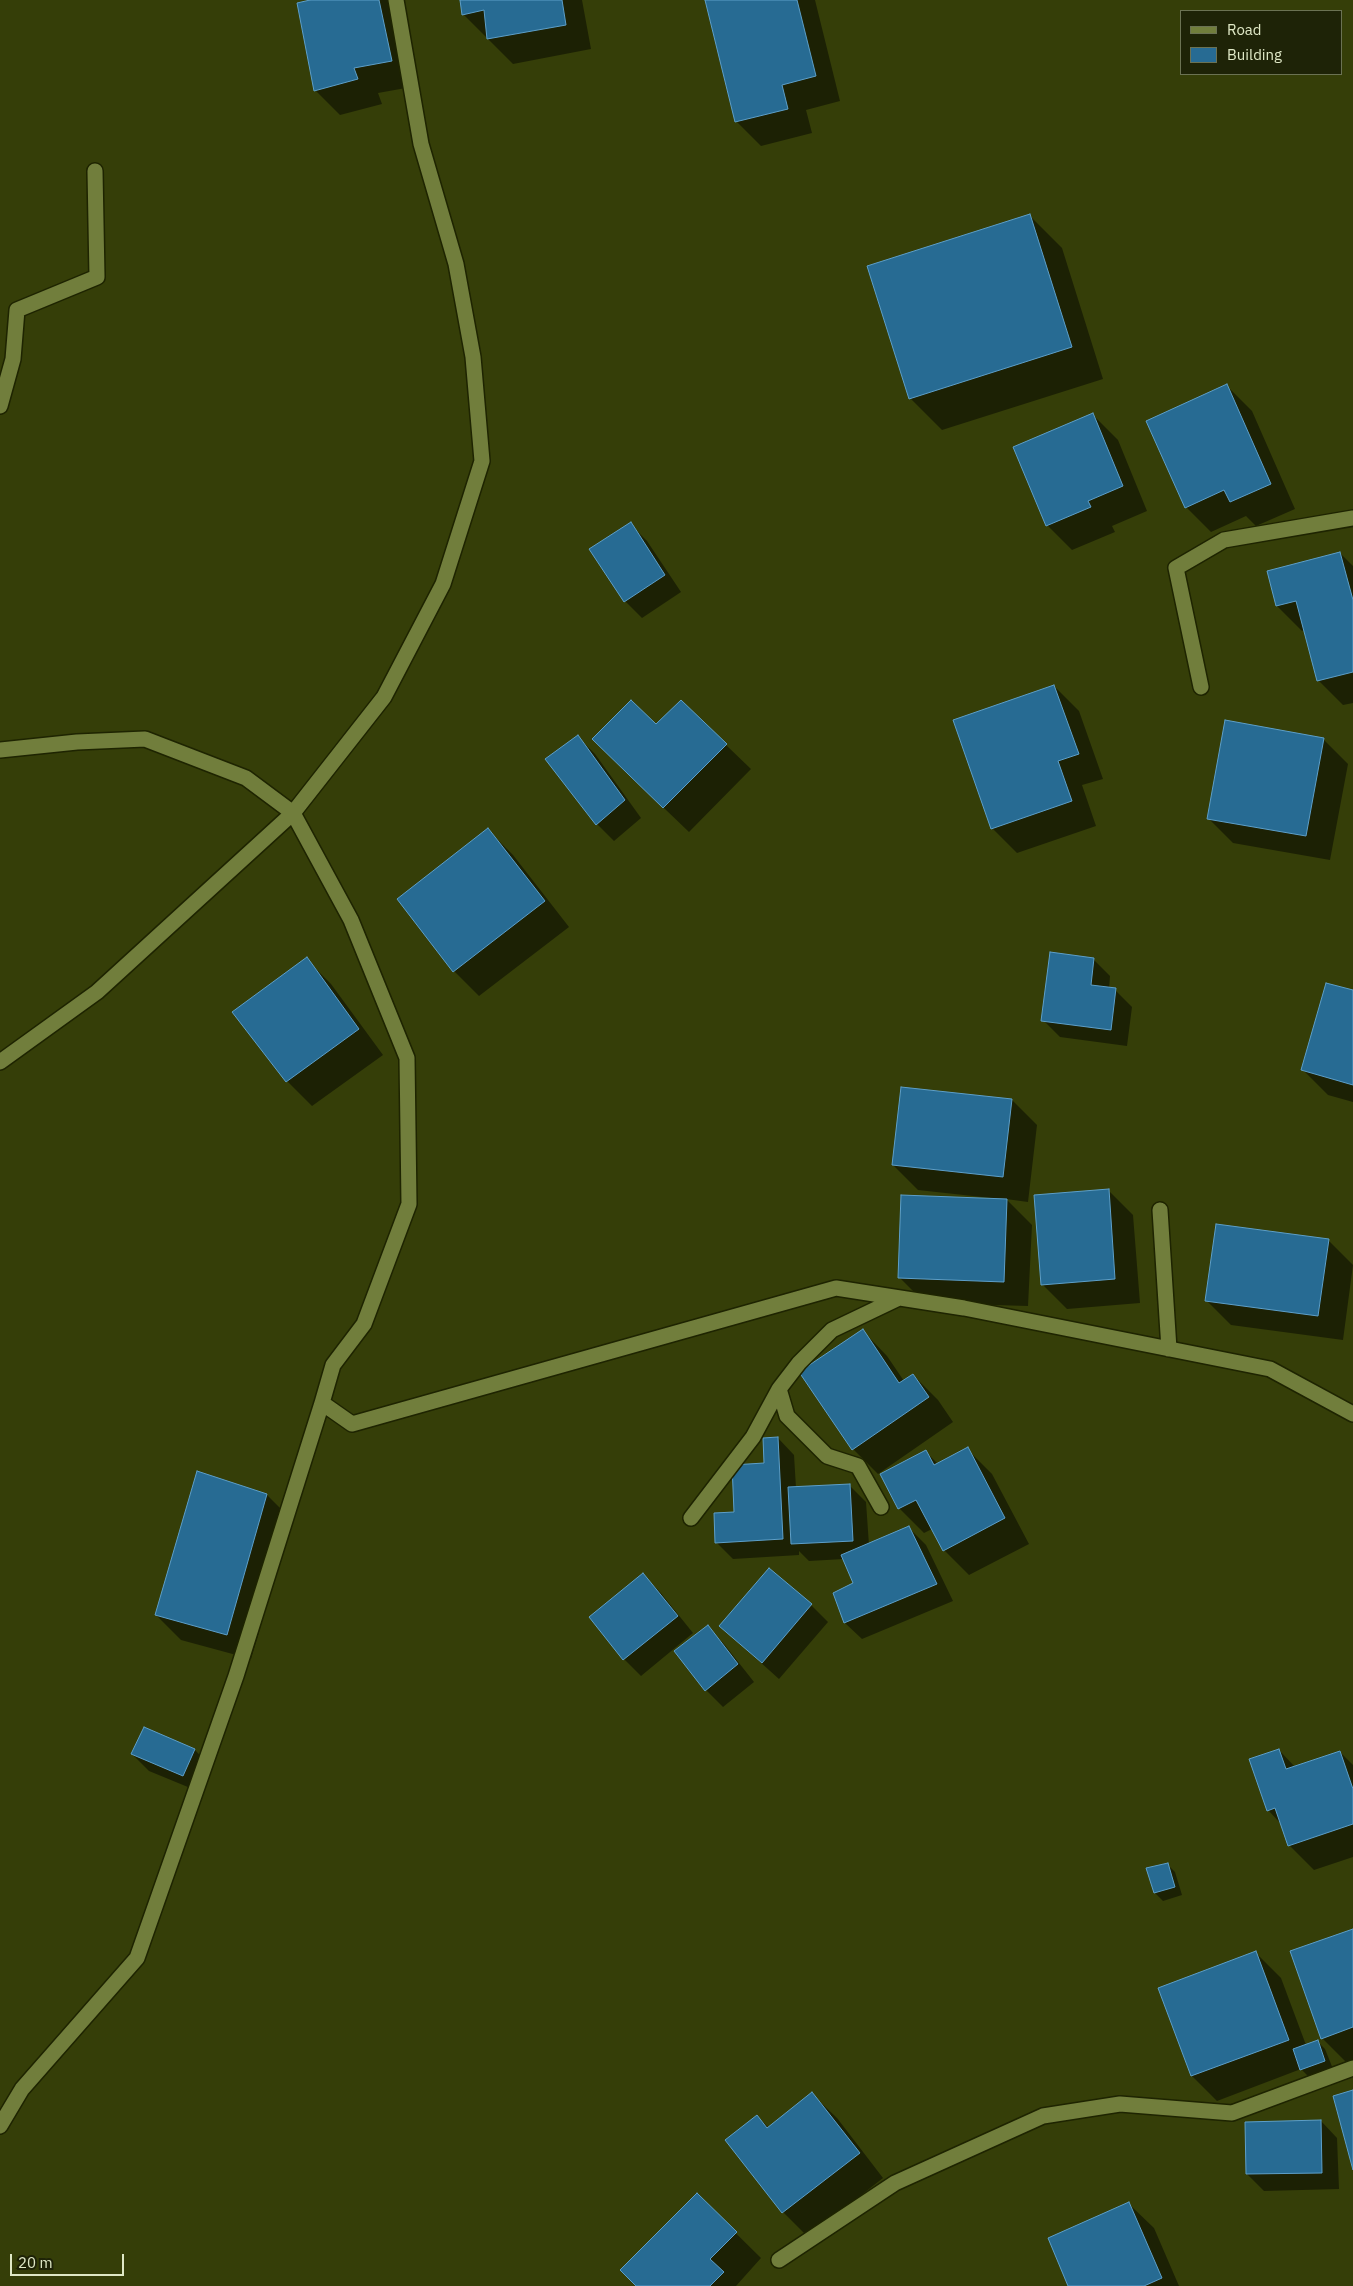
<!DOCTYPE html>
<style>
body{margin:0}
#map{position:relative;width:1353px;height:2286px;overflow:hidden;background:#353e08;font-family:"IBM Plex Sans",sans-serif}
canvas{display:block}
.legend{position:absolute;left:1180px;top:10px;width:162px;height:65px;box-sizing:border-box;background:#1e2307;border:1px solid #6b7253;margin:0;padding:6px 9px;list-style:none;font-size:15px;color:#dfe8c6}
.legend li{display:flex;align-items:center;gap:10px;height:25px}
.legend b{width:25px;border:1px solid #6b7253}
.scale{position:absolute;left:10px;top:2254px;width:114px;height:22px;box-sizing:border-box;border:2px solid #dfe8c6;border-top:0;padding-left:6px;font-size:15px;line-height:18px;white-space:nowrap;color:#dfe8c6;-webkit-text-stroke:4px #1e2307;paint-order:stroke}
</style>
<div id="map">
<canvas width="1353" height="2286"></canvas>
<ul class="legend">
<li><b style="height:6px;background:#717e3c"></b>Road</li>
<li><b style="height:14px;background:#276b93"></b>Building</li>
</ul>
<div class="scale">20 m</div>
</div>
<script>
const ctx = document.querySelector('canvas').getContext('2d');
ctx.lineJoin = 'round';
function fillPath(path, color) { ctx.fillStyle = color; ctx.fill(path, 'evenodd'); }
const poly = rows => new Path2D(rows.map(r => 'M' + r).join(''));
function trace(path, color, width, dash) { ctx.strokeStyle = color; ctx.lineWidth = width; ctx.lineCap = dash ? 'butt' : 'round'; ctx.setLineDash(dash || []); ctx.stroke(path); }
fillPath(poly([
 [315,0,398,0,417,86,378,93,382,104,340,115,315,90],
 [461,0,582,0,591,49,513,64,463,14],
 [707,0,815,0,840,101,806,110,812,133,761,146,736,121],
 [1030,216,1062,248,1103,379,942,430,910,398],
 [1227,386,1252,411,1295,509,1256,526,1246,516,1211,532,1186,507],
 [1093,415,1118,440,1147,511,1112,526,1115,532,1072,550,1047,525],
 [630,524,647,541,681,592,642,618,625,601],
 [1340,553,1353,566,1353,703,1343,705,1318,680,1305,630,1302,631,1277,606,1268,572],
 [1054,686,1079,711,1103,779,1082,785,1096,826,1017,853,992,828],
 [656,726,726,745,751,769,689,832,618,764],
 [578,737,595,754,641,818,614,841,597,824,547,759],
 [1323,739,1348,764,1330,860,1233,843,1208,818],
 [488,830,513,855,569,927,479,996,454,971],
 [306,959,331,984,383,1055,312,1106,287,1081,234,1012],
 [1093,959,1110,976,1109,989,1115,990,1132,1007,1127,1046,1060,1037,1043,1020],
 [1353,992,1353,1102,1328,1095,1303,1070],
 [1012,1100,1037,1125,1028,1202,1006,1199,1032,1225,1028,1306,925,1303,900,1278,991,1198,918,1190,893,1165],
 [1108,1190,1133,1215,1140,1303,1067,1309,1042,1284],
 [1328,1240,1353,1265,1343,1340,1231,1325,1206,1300],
 [863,1331,887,1356,904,1381,913,1375,938,1400,953,1422,878,1474,853,1449],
 [778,1438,794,1455,796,1488,849,1485,866,1502,869,1545,909,1528,926,1545,953,1601,862,1639,845,1623,834,1593,855,1584,844,1559,809,1561,799,1551,799,1555,733,1559,716,1542,765,1464],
 [967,1449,992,1474,1029,1544,969,1575,944,1550,932,1529,924,1533,899,1508,926,1452,938,1464],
 [267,1495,292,1520,251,1659,181,1640,156,1615],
 [643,1575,660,1592,693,1633,641,1676,624,1659],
 [811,1605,828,1622,779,1679,720,1626],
 [708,1627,724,1644,754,1682,723,1707,706,1690],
 [144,1728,195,1750,211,1767,200,1792,149,1771,132,1754],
 [1279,1750,1295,1767,1340,1752,1353,1765,1353,1857,1314,1870,1289,1845,1282,1825,1268,1810],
 [1167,1864,1175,1872,1182,1895,1163,1901,1155,1893,1148,1869],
 [1353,1930,1353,2061,1347,2063,1322,2038],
 [1256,1953,1281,1978,1306,2045,1317,2041,1325,2049,1333,2069,1310,2078,1301,2069,1217,2101,1192,2076],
 [812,2094,837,2118,883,2178,808,2237,783,2212,727,2140,757,2116,769,2128],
 [1321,2121,1337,2138,1339,2189,1264,2191,1247,2174],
 [697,2195,761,2258,736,2286,638,2286],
 [1129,2204,1154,2228,1179,2286,1070,2286]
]), '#0007');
const building = poly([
 [310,0,379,0,392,61,354,68,358,79,314,91,297,3,310,0],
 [460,0,562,0,566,25,487,39,484,10,462,15,460,0],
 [705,0,797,0,816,76,782,85,788,109,735,122,705,0],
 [1030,214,1072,347,909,399,867,266,1030,214],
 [1227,384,1271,484,1230,502,1224,490,1185,508,1146,421,1227,384],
 [1093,413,1123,486,1088,501,1091,507,1046,526,1013,447,1093,413],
 [631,522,665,575,624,602,589,549,631,522],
 [1340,552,1353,600,1353,672,1317,681,1296,601,1276,606,1267,571,1340,552],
 [1054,685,1079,754,1058,761,1072,801,991,829,953,720,1054,685],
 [631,700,656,724,681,700,727,744,663,808,592,739,631,700],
 [1225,720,1324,738,1306,836,1207,819,1225,720],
 [578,735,625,800,596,825,545,759,578,735],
 [488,828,545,901,453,972,397,899,488,828],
 [1050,952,1094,958,1091,985,1116,988,1111,1030,1041,1021,1050,952],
 [307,957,359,1029,286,1082,232,1012,307,957],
 [1326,983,1353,990,1353,1085,1301,1070,1326,983],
 [901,1087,1012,1099,1003,1177,892,1165,901,1087],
 [1109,1189,1115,1279,1041,1285,1034,1195,1109,1189],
 [901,1195,1007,1199,1004,1282,898,1278,901,1195],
 [1216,1224,1329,1239,1318,1316,1205,1301,1216,1224],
 [863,1329,899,1383,913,1374,929,1397,852,1450,799,1372,863,1329],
 [778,1437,783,1539,715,1543,714,1513,734,1512,732,1465,764,1463,763,1438,778,1437],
 [968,1447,1005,1518,943,1551,916,1500,898,1509,880,1474,926,1450,934,1465,968,1447],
 [197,1471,267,1494,227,1635,155,1615,197,1471],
 [850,1484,853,1541,791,1544,788,1487,850,1484],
 [909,1526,937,1584,844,1623,833,1593,853,1583,841,1555,909,1526],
 [769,1568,812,1604,762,1663,719,1626,769,1568],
 [643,1573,678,1616,623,1660,589,1617,643,1573],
 [708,1625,738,1664,705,1691,674,1651,708,1625],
 [144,1727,195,1749,183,1776,131,1754,144,1727],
 [1279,1749,1286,1769,1340,1751,1353,1789,1353,1824,1288,1846,1275,1808,1267,1811,1249,1759,1279,1749],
 [1168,1863,1175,1887,1154,1893,1146,1868,1168,1863],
 [1353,1929,1353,2027,1321,2039,1290,1951,1353,1929],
 [1256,1951,1289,2040,1191,2076,1158,1988,1256,1951],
 [1318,2040,1325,2061,1300,2070,1293,2049,1318,2040],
 [1353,2090,1353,2170,1333,2096,1353,2090],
 [812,2092,860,2153,782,2213,725,2140,757,2115,767,2128,812,2092],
 [1321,2120,1322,2173,1246,2174,1245,2122,1321,2120],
 [697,2193,737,2232,710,2259,724,2272,710,2286,636,2286,620,2270,697,2193],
 [1129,2202,1162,2278,1144,2286,1068,2286,1048,2238,1129,2202]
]);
fillPath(building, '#276b93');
trace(building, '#5d9fc9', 1);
const street = poly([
 [0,406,13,359,17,310,97,277,95,171],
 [1201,687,1176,568,1224,540,1353,518],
 [0,750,77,742,145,739,246,778,293,813,351,920,407,1058,409,1204,364,1324,333,1365,322,1403,352,1424,836,1288,964,1308,1270,1369,1353,1414],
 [0,1062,97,992,293,813,384,697,443,584,482,461,473,357,456,264,421,144,396,0],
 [1160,1210,1169,1349],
 [881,1507,858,1466,827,1456,787,1416,779,1389,799,1363,832,1330,899,1298],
 [691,1518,753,1437,779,1389],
 [0,2126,22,2089,137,1958,236,1676,322,1403],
 [779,2260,895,2183,1043,2116,1120,2104,1232,2113,1353,2068]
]);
trace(street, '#1e2401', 18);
trace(street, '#717e3c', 15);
</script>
